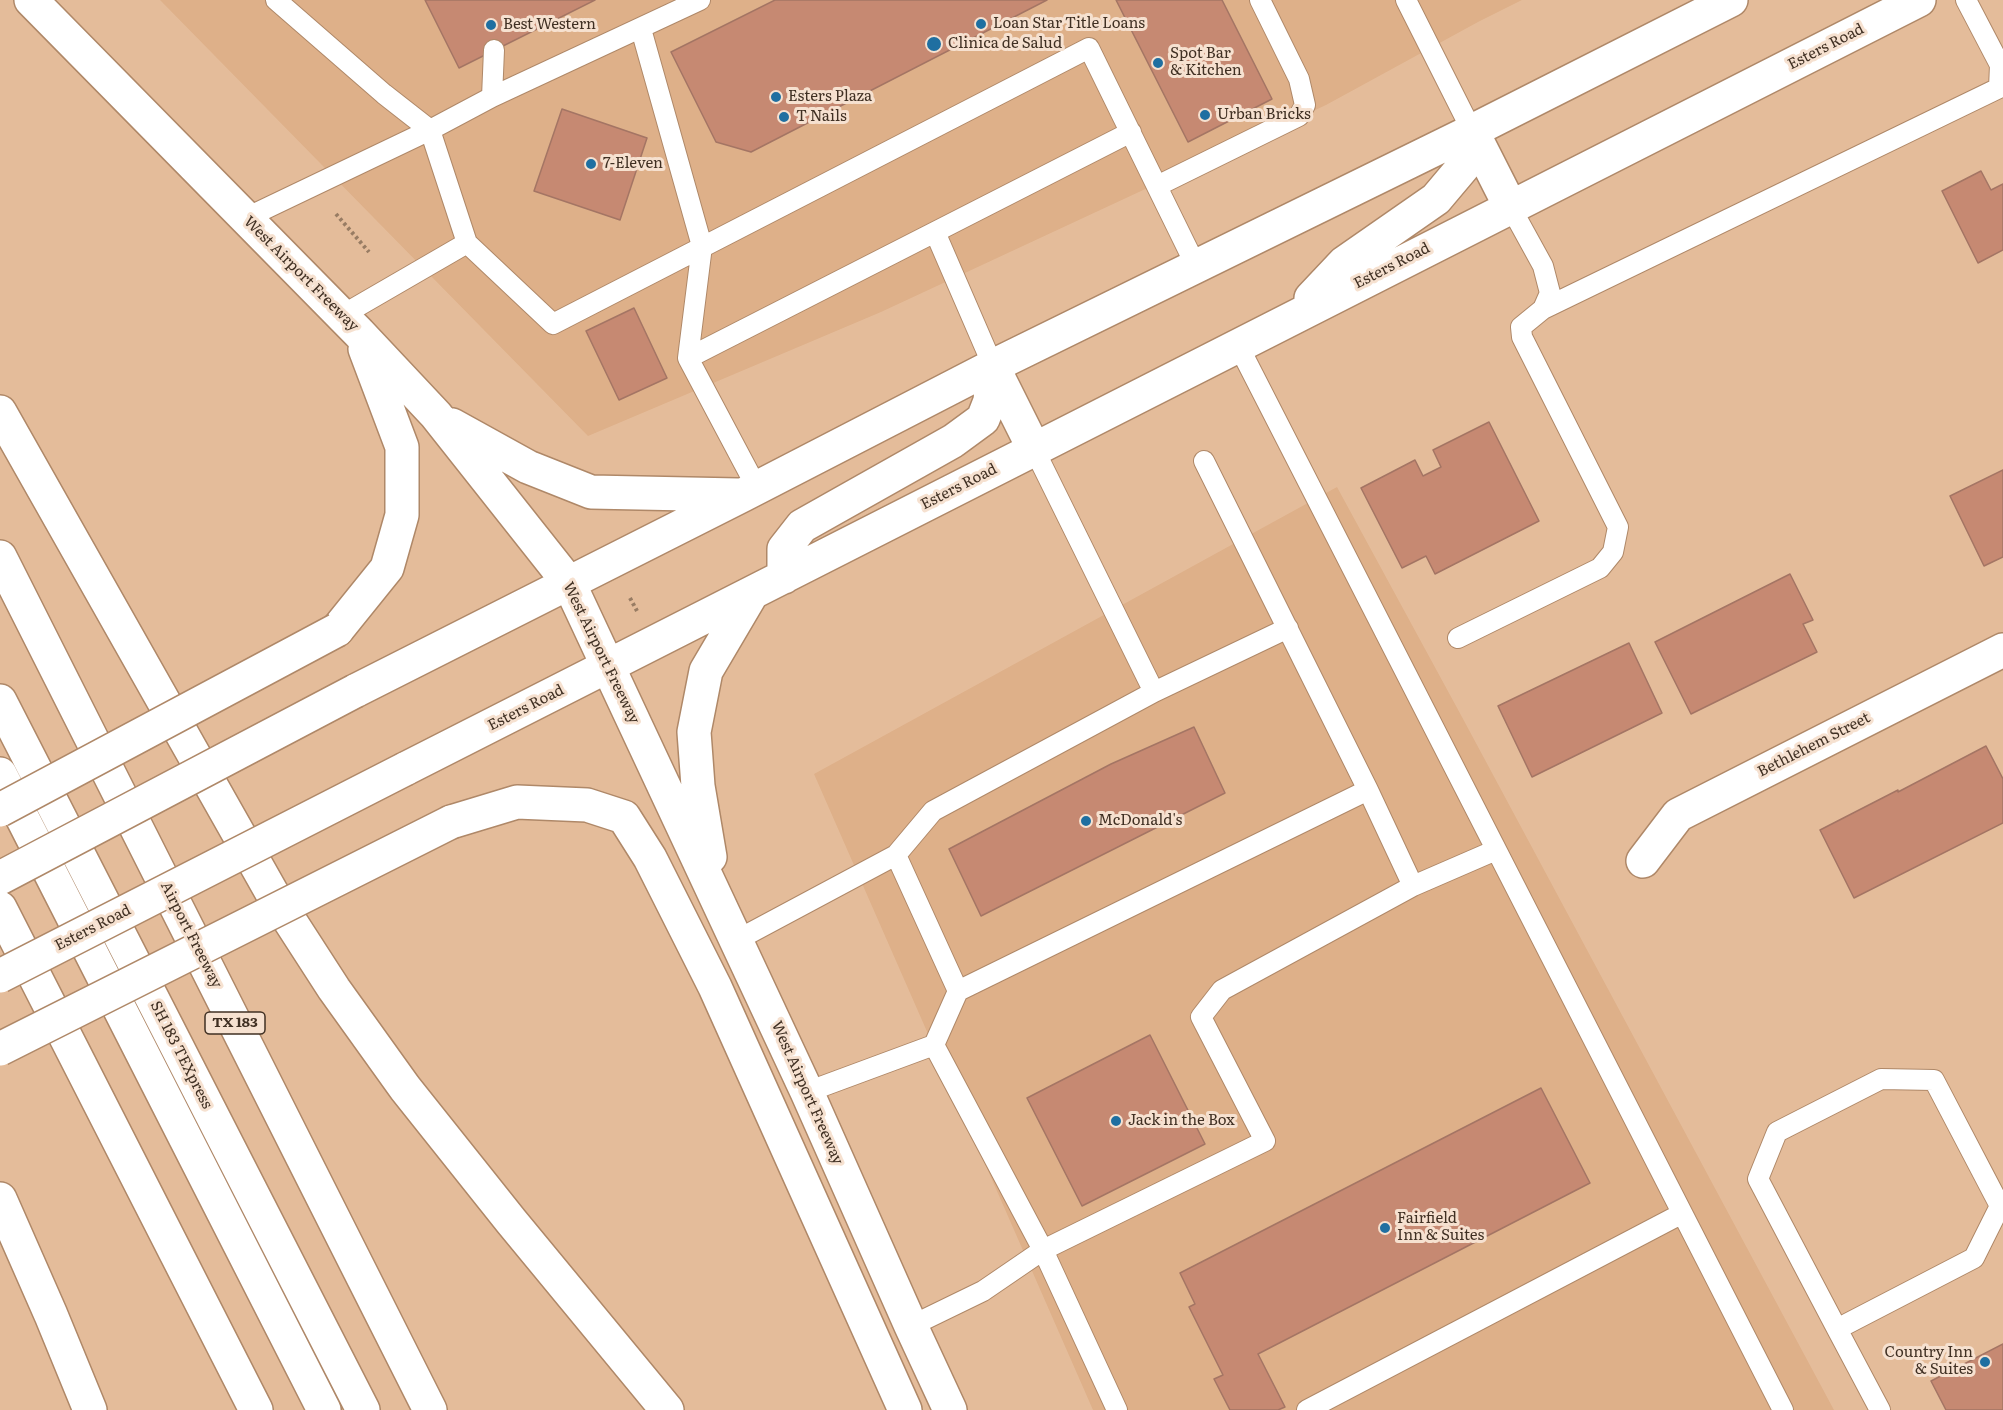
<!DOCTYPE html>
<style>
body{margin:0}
canvas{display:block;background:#e4bc9a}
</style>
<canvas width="2003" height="1410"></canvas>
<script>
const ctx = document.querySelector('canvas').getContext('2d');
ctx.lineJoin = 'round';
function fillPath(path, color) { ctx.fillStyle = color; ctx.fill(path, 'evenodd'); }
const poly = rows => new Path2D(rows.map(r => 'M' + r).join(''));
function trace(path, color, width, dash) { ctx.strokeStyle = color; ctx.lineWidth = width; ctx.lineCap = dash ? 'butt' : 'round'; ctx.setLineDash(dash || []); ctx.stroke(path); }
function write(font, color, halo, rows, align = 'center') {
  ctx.font = font + ' Literata,serif'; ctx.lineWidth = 6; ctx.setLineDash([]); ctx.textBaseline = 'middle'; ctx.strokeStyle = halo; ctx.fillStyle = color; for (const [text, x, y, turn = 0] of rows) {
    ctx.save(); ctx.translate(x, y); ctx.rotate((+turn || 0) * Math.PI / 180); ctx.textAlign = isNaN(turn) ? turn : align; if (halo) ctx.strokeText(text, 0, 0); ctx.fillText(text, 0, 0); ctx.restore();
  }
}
fillPath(poly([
 [160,0,1522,0,1478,22,1326,105,881,312,588,436],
 [1337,487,1462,717,1834,1410,1093,1410,814,774]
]), '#deb089');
const building = poly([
 [425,0,595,0,459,68,425,0],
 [775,0,1047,0,751,152,716,142,671,52,775,0],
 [1116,0,1222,0,1272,99,1188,142,1116,0],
 [562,109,647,138,620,220,534,191,562,109],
 [1981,171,1991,190,2003,184,2003,250,1978,263,1942,191,1981,171],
 [634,308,667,378,619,400,586,331,634,308],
 [1489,422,1539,521,1435,574,1426,556,1402,568,1361,488,1415,460,1423,476,1441,467,1433,450,1489,422],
 [2003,470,2003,557,1984,566,1950,496,2003,470],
 [1790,574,1813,620,1803,624,1817,652,1691,714,1655,642,1790,574],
 [1629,643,1662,713,1532,777,1498,706,1629,643],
 [1194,727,1225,793,981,916,949,849,1111,764,1194,727],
 [1986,746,2003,779,2003,823,1854,898,1820,830,1898,790,1898,792,1986,746],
 [1150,1035,1205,1144,1082,1206,1027,1098,1150,1035],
 [1541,1088,1590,1183,1258,1354,1285,1407,1278,1410,1230,1410,1214,1379,1223,1375,1189,1307,1195,1304,1180,1273,1541,1088],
 [2003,1344,2003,1410,1946,1410,1931,1381,2003,1344]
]);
fillPath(building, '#c68972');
trace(building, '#a47564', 1.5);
const lane = poly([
 [276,0,384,94,430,130,467,243,553,324,1089,48,1196,266],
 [1406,0,1472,131],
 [641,29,702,246,688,358,757,488],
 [492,97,494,50],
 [1157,186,1299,116,1305,105,1299,79,1260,0],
 [1510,206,1543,266,1550,293,1543,309],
 [246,218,430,130,492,97,700,0],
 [935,232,993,366],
 [341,316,467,243],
 [1238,345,1783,1410],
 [688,358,1131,132],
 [1034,449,1154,692],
 [1204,461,1368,790,1413,886],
 [1458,638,1600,568,1613,552,1618,527,1522,337,1521,327,1543,309,1999,88,2000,65,1966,0],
 [737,940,896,855],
 [958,991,896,855,933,811,1154,692,1288,628],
 [807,1092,934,1045],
 [911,1326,983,1291,1043,1250,1265,1141,1201,1017,1222,990,1413,886,1496,850],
 [1837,1329,1974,1258,2000,1206,1934,1080,1881,1079,1777,1132,1758,1179,1837,1329,1880,1410],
 [1117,1410,1043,1250,934,1045,958,991,1368,790],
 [1307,1410,1681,1214]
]);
const street = poly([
 [1643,861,1678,815,2003,650]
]);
const secondary = poly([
 [31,0,359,333,436,415,569,583,807,1092,911,1326,950,1410],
 [1472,131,1510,206],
 [1311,298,1344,263,1436,199,1463,167,1472,131],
 [993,367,1034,449],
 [452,425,528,467,591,492,738,495],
 [784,577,784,549,802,526,953,441,983,419,990,401,993,366],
 [337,630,387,568,402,515,402,447,365,349],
 [355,691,743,495,993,366,1472,131,1731,0],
 [405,769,1919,0],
 [451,822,517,802,587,805,624,817,650,858,715,987,905,1410],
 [710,857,698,786,694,732,706,671,752,593]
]);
const highway = poly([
 [0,412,272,893,334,989,405,1088,511,1221,667,1410],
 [0,557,430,1410],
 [0,701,363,1410],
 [0,774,324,1410],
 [0,908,256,1410],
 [0,1199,51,1315,90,1410]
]);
trace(lane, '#af8868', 22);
trace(street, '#af8868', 36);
trace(secondary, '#af8868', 36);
trace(highway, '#af8868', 36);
trace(poly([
 [336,214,369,252],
 [630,598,637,611]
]), '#987c63', 4, [3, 3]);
trace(lane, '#fff', 20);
trace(street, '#fff', 33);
trace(secondary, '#fff', 33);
trace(highway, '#fff', 33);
const secondaryBridge = poly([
 [0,810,337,630],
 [0,878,355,691],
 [0,976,405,769],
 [0,1049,451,822]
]);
trace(secondaryBridge, '#af8868', 36, []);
trace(secondaryBridge, '#fff', 33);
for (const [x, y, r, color] of [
 [981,24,6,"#1f6fa1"],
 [491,25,6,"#1f6fa1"],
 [934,44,8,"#1f6fa1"],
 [1158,63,6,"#1f6fa1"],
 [776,97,6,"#1f6fa1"],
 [1205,115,6,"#1f6fa1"],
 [784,117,6,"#1f6fa1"],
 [591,164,6,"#1f6fa1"],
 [1086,821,6,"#1f6fa1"],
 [1116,1121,6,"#1f6fa1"],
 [1385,1228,6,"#1f6fa1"],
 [1985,1362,6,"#1f6fa1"]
]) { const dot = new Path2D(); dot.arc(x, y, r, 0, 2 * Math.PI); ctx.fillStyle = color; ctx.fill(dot); trace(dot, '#f6e1d0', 2); }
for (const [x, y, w] of [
 [235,1023,60]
]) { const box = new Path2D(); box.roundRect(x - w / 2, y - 11, w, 22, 4.5); ctx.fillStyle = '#f6e1d0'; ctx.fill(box); trace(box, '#403023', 1.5); }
write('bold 14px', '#403023', null, [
 ["TX 183",235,1023]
]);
write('15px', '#403023', '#f6e1d0', [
 ["Loan Star Title Loans",993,24],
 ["Best Western",503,25],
 ["Clinica de Salud",948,44],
 ["Spot Bar",1170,54],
 ["& Kitchen",1170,71],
 ["Esters Plaza",788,97],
 ["Urban Bricks",1217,115],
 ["T Nails",796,117],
 ["7-Eleven",603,164],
 ["McDonald's",1098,821],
 ["Jack in the Box",1128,1121],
 ["Fairfield",1397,1219],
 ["Inn & Suites",1397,1236],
 ["Country Inn",1973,1353,"right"],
 ["& Suites",1973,1370,"right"]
], 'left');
write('15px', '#403023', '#f6e1d0', [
 ["Esters Road",1826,47,-27],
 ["Esters Road",1392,266,-27],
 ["West Airport Freeway",301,274,45],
 ["Esters Road",959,487,-27],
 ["West Airport Freeway",601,653,64],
 ["Esters Road",526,708,-27],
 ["Bethlehem Street",1814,745,-27],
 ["Esters Road",93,928,-27],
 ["Airport Freeway",191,935,63],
 ["SH 183 TEXpress",181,1055,63],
 ["West Airport Freeway",807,1093,66]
]);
</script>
